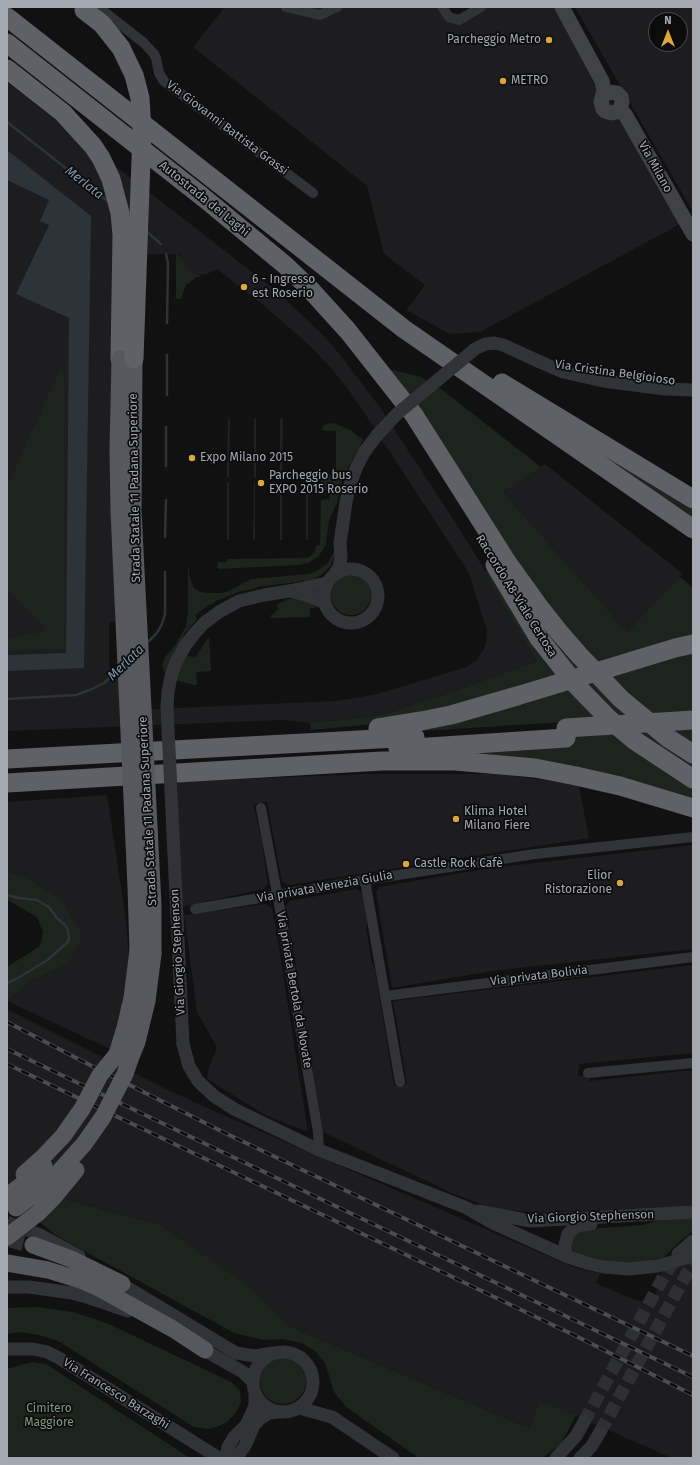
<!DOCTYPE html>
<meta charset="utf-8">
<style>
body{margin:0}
#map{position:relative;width:700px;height:1465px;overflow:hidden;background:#111112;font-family:"Fira Sans",sans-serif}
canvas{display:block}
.frame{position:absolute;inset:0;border:8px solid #a3a8b1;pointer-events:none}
.north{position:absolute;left:648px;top:12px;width:40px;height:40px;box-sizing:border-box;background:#0c0c0d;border:1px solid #484a4f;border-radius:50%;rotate:0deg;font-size:11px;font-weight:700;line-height:16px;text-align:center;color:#a3a8b1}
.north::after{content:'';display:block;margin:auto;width:14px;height:18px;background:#dba63f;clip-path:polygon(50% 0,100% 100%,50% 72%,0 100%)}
</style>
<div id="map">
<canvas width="700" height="1465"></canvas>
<div class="frame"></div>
<div class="north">N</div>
</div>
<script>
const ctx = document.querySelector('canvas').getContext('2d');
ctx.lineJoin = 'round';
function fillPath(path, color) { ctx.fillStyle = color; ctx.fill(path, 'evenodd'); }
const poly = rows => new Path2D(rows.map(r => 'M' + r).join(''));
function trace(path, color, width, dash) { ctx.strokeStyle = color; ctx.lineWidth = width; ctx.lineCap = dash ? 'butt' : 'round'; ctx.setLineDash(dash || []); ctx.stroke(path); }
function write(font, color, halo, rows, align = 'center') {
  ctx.font = font + ' "Fira Sans",sans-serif'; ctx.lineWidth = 3.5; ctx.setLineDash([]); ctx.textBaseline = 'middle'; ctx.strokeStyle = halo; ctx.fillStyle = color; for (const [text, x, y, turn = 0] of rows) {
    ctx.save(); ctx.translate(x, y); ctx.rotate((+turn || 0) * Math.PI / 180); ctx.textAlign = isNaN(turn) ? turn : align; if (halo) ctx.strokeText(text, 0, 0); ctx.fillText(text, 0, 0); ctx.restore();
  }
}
fillPath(poly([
 [225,7,444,7,451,19,484,7,560,7,602,89,623,119,684,222,480,332,450,334,406,310,425,285,384,254,367,186,193,47],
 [575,7,693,7,693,212],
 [656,20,680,20,680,44,656,44],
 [7,82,274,289,322,334,341,356,379,406,457,525,486,572,494,590,537,661,438,697,419,702,392,712,374,716,310,723,282,720,7,731],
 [133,254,179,254,182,257,187,270,196,275,207,274,217,269,262,304,310,346,330,367,348,389,367,417,469,573,487,631,486,643,484,649,477,660,467,667,377,694,356,698,335,701,133,710,121,678,109,666,109,623,115,621],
 [545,464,683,574,627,632,503,492],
 [362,774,496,774,551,781,579,786,589,838,289,885,282,882,267,802,253,804,261,838,268,884,264,889,181,907,177,838,178,782],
 [107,795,126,920,130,971,112,1050,7,1001,31,981,67,965,25,877,7,871,7,802],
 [693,845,693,949,499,970,392,988,376,892,379,887,491,868],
 [356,889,364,894,368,918,366,928,371,958,375,970,394,1086,407,1084,393,1001,693,965,693,1053,579,1064,578,1076,589,1076,589,1081,693,1070,693,1206,538,1213,490,1208,452,1193,323,1132,286,907,289,901],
 [265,904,272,908,276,930,308,1132,267,1116,220,1087,207,1078,209,1067,217,1048,197,1012,184,915],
 [7,1009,168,1090,221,1114,568,1265,586,1271,600,1273,596,1283,625,1296,653,1305,662,1271,693,1262,693,1458,672,1458,542,1401,529,1428,291,1327,251,1287,158,1224,7,1183]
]), '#1d1d1f');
fillPath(poly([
 [176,254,182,257,188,270,196,275,202,275,195,278,186,285,181,299,176,299],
 [60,370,64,370,65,649,7,651,7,638,45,631,45,627,7,588,7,487],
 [393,370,421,377,445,392,541,467,503,492,627,632,680,577,693,588,693,748,648,716,560,626,390,371],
 [525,402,693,504,693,521],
 [228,419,230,419,229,477,227,477],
 [254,419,256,419,256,477,254,477],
 [280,419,283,419,282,477,280,477],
 [334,423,352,431,363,440,349,466,341,484,337,503,329,520,326,544,319,556,308,563,297,565,219,569,217,567,218,562,227,562,227,559,304,558,309,557,313,554,317,545,320,545,321,500,330,499,329,490,321,490,321,475,336,475,336,431,322,430,324,425,328,424],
 [227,482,229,482,229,540,227,540],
 [254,482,255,482,255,540,253,540],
 [280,482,282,482,282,540,280,540],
 [306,483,308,483,308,540,306,540],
 [335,550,336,556,334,557,330,567,321,575,312,580,257,587,257,588,238,592,216,601,199,612,196,615,197,619,185,633,181,642,184,654,192,657,196,656,209,637,211,671,196,672,197,685,194,685,175,680,165,673,162,666,163,662,166,656,176,644,186,626,188,613,188,563,190,579,194,588,201,592,209,593,223,593,231,590,251,579,310,574,320,569,327,564],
 [489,570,539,652,693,788,693,803,433,756,567,744,565,722,375,734,386,723,311,730,310,723,374,716,392,712,419,702,438,697,537,661,494,590,486,572],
 '331 595a20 20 0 1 1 40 0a20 20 0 1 1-40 0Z',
 [288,599,294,599,310,603,317,608,310,608,310,617,272,618,270,616,279,609,276,605],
 [526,601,693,763,693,773,653,748,571,670],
 [7,871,25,877,63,901,82,936,67,965,31,981,7,1001,7,967,40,946,43,932,37,917,7,900],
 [61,1198,158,1224,251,1287,291,1327,529,1428,541,1401,576,1415,560,1445,542,1458,419,1458,346,1407,334,1392,325,1363,315,1351,302,1343,283,1339,264,1340,234,1333,57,1236,38,1221],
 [693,1218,693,1231,676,1245,663,1258,636,1263,607,1262,575,1253,571,1249,572,1239,575,1235,587,1229,643,1225,661,1220],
 [36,1307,73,1312,109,1324,231,1382,240,1391,241,1402,237,1411,227,1422,217,1427,208,1429,194,1427,58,1341,39,1335,20,1332,7,1334,7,1308],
 '260 1381a23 23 0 1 1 46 0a23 23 0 1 1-46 0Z',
 [32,1362,46,1364,190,1458,7,1458,7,1369]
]), '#1d241e');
fillPath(poly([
 [7,150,91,216,84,668,7,671,7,655,66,653,69,318,16,294,49,225,40,221,49,200,7,180]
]), '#2c3339');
trace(poly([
 [7,122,109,202],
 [146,231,161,244],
 [166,254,168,263,167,323],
 [167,395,167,355],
 [166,466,166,427],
 [165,537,166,500],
 [147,643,157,633,162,624,165,614,165,572],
 [7,699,76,695,90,690,104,683,120,669],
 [7,895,19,898,37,900,49,907,57,918,65,925,68,931,69,939,67,943,46,961,16,979,7,983]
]), '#2c3339', 2.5);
trace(poly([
 [7,1222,38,1234],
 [584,1422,664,1276,677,1256],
 [600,1432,686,1275,693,1265]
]), '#2e2f32', 13, [13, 6]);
trace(poly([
 [7,1238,33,1245]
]), '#2e2f32', 17, [17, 8]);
trace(poly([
 [98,7,144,43,154,54,156,58,159,73,164,81,313,193],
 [286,7,320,15,337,7],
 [442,7,449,17,459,20,481,7],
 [261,808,279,904,318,1132,319,1150],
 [365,880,400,1082],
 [195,909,365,880,535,854,693,837],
 [385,996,693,957],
 [588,1073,693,1063]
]), '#323336', 10);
trace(poly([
 [538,361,563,372,603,381,665,389,693,390],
 '324 596a27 27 0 1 1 54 0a27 27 0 1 1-54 0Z',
 [334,575,339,567,341,558,340,543,342,530],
 [289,591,327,583],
 [293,592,309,596,325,603],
 [183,1044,189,1066,198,1081,214,1096,234,1109,319,1150,467,1208,493,1223,568,1257,590,1264,604,1267,629,1269,658,1266,693,1256],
 [478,1211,531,1221,693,1212],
 [38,1234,79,1256],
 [678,1254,693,1241],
 [568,1257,565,1251,565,1245,568,1234,573,1229,581,1225,591,1224],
 [115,1280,236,1353,255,1356,273,1353],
 [7,1287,29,1287,72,1293,90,1298,128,1311],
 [197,1346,243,1372,253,1382],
 [7,1349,33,1349,47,1352,59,1358,219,1458],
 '253 1382a30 30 0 1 1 60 0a30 30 0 1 1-60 0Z',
 [299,1408,332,1417,393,1458],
 [226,1458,228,1447,234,1437,246,1425,251,1415,255,1405,255,1393],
 [233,1458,240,1453,246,1444,254,1425,261,1418,269,1413,279,1412],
 [556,1458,576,1436,584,1422],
 [580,1458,591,1447,600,1432]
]), '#323336', 13);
trace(poly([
 [562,7,602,81,604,90,601,102,603,109,605,111,611,113,616,112,620,109,622,102,621,97,617,93,608,92,603,96],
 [620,109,626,116,693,234]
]), '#404246', 15);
trace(poly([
 [117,1054,125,1028,132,998,138,950],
 [130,1059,137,1042,147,1001,153,954],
 [7,1196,31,1178,44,1166],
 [7,1237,38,1213,53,1198,76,1170],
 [33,1245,71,1259,122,1284],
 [7,1263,48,1270,83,1281,99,1288,173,1329,205,1350]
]), '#56585e', 17);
trace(poly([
 [7,17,404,329,693,529],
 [7,43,204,198,285,265,309,288,348,331,414,415,507,562,540,608,559,632,580,656,621,699,668,738,693,754],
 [7,69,63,113,93,146,101,158,111,179,120,213,122,235,120,359],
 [502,383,693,499],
 [495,565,538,637,576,685,609,719,634,740,693,779],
 [378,728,421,721,451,715,517,696],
 [398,749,566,738],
 [7,759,415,737],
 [7,783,382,761,455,761,535,768,576,776,620,786,693,808]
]), '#5f6167', 19);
const rail = poly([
 [7,1022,84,1062,225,1133,693,1356],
 [7,1049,693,1377],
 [7,1064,578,1337,693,1395]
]);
trace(rail, '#4b4d51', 4);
trace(rail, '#0c0c0d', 2.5, [8]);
trace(poly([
 [342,530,346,502,350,485,357,466,365,451,378,434,398,413,475,349,485,344,494,343,503,345,538,361],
 [183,1044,167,707,168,692,171,676,176,662,185,646,194,634,204,623,219,612,239,601,264,595,289,591]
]), '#323336', 13);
trace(poly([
 [120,359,118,450,119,511,136,887,138,950],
 [134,359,133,511,153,905,153,954],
 [24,1174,43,1157,63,1136,82,1109,100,1075,117,1054],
 [16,1208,49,1183,84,1144,103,1117,125,1074,130,1059]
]), '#56585e', 17);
trace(poly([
 [84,10,102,24,121,48,134,75,140,98,142,131,134,359],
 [517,696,675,648,693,644],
 [566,728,693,720]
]), '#5f6167', 19);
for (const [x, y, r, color] of [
 [549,40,4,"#dba63f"],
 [503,81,4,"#dba63f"],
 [244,287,4,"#dba63f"],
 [192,458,4,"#dba63f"],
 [261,483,4,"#dba63f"],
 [456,819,4,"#dba63f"],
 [406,864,4,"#dba63f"],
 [620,883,4,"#dba63f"]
]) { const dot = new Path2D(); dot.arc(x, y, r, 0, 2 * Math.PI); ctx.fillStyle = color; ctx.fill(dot); trace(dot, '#0c0c0d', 1.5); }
write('12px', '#a3a8b1', '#0c0c0d', [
 ["Parcheggio Metro",541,40,"right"],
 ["METRO",511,81],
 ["6 - Ingresso",252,280],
 ["est Roserio",252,294],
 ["Expo Milano 2015",200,458],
 ["Parcheggio bus",269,476],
 ["EXPO 2015 Roserio",269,490],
 ["Klima Hotel",464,812],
 ["Milano Fiere",464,826],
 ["Castle Rock Cafè",414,864],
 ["Elior",612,876,"right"],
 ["Ristorazione",612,890,"right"]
], 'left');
write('12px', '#a3a8b1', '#0c0c0d', [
 ["Via Giovanni Battista Grassi",227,128,37],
 ["Via Milano",655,167,61],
 ["Autostrada dei Laghi",204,199,39],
 ["Via Cristina Belgioioso",615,373,8],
 ["Strada Statale 11 Padana Superiore",135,488,-91],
 ["Raccordo A8-Viale Certosa",516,596,58],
 ["Strada Statale 11 Padana Superiore",148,811,-93],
 ["Via privata Venezia Giulia",325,887,-10],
 ["Via Giorgio Stephenson",178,952,-93],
 ["Via privata Bolivia",539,976,-7],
 ["Via privata Bertola da Novate",294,990,80],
 ["Via Giorgio Stephenson",591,1217,-2],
 ["Via Francesco Barzaghi",116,1394,32]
]);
write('12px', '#7c9a7e', '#0c0c0d', [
 ["Cimitero",49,1409],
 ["Maggiore",49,1423]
]);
write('italic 13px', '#7e95a8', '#0c0c0d', [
 ["Merlata",84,183,38],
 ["Merlata",126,663,-44]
]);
</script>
